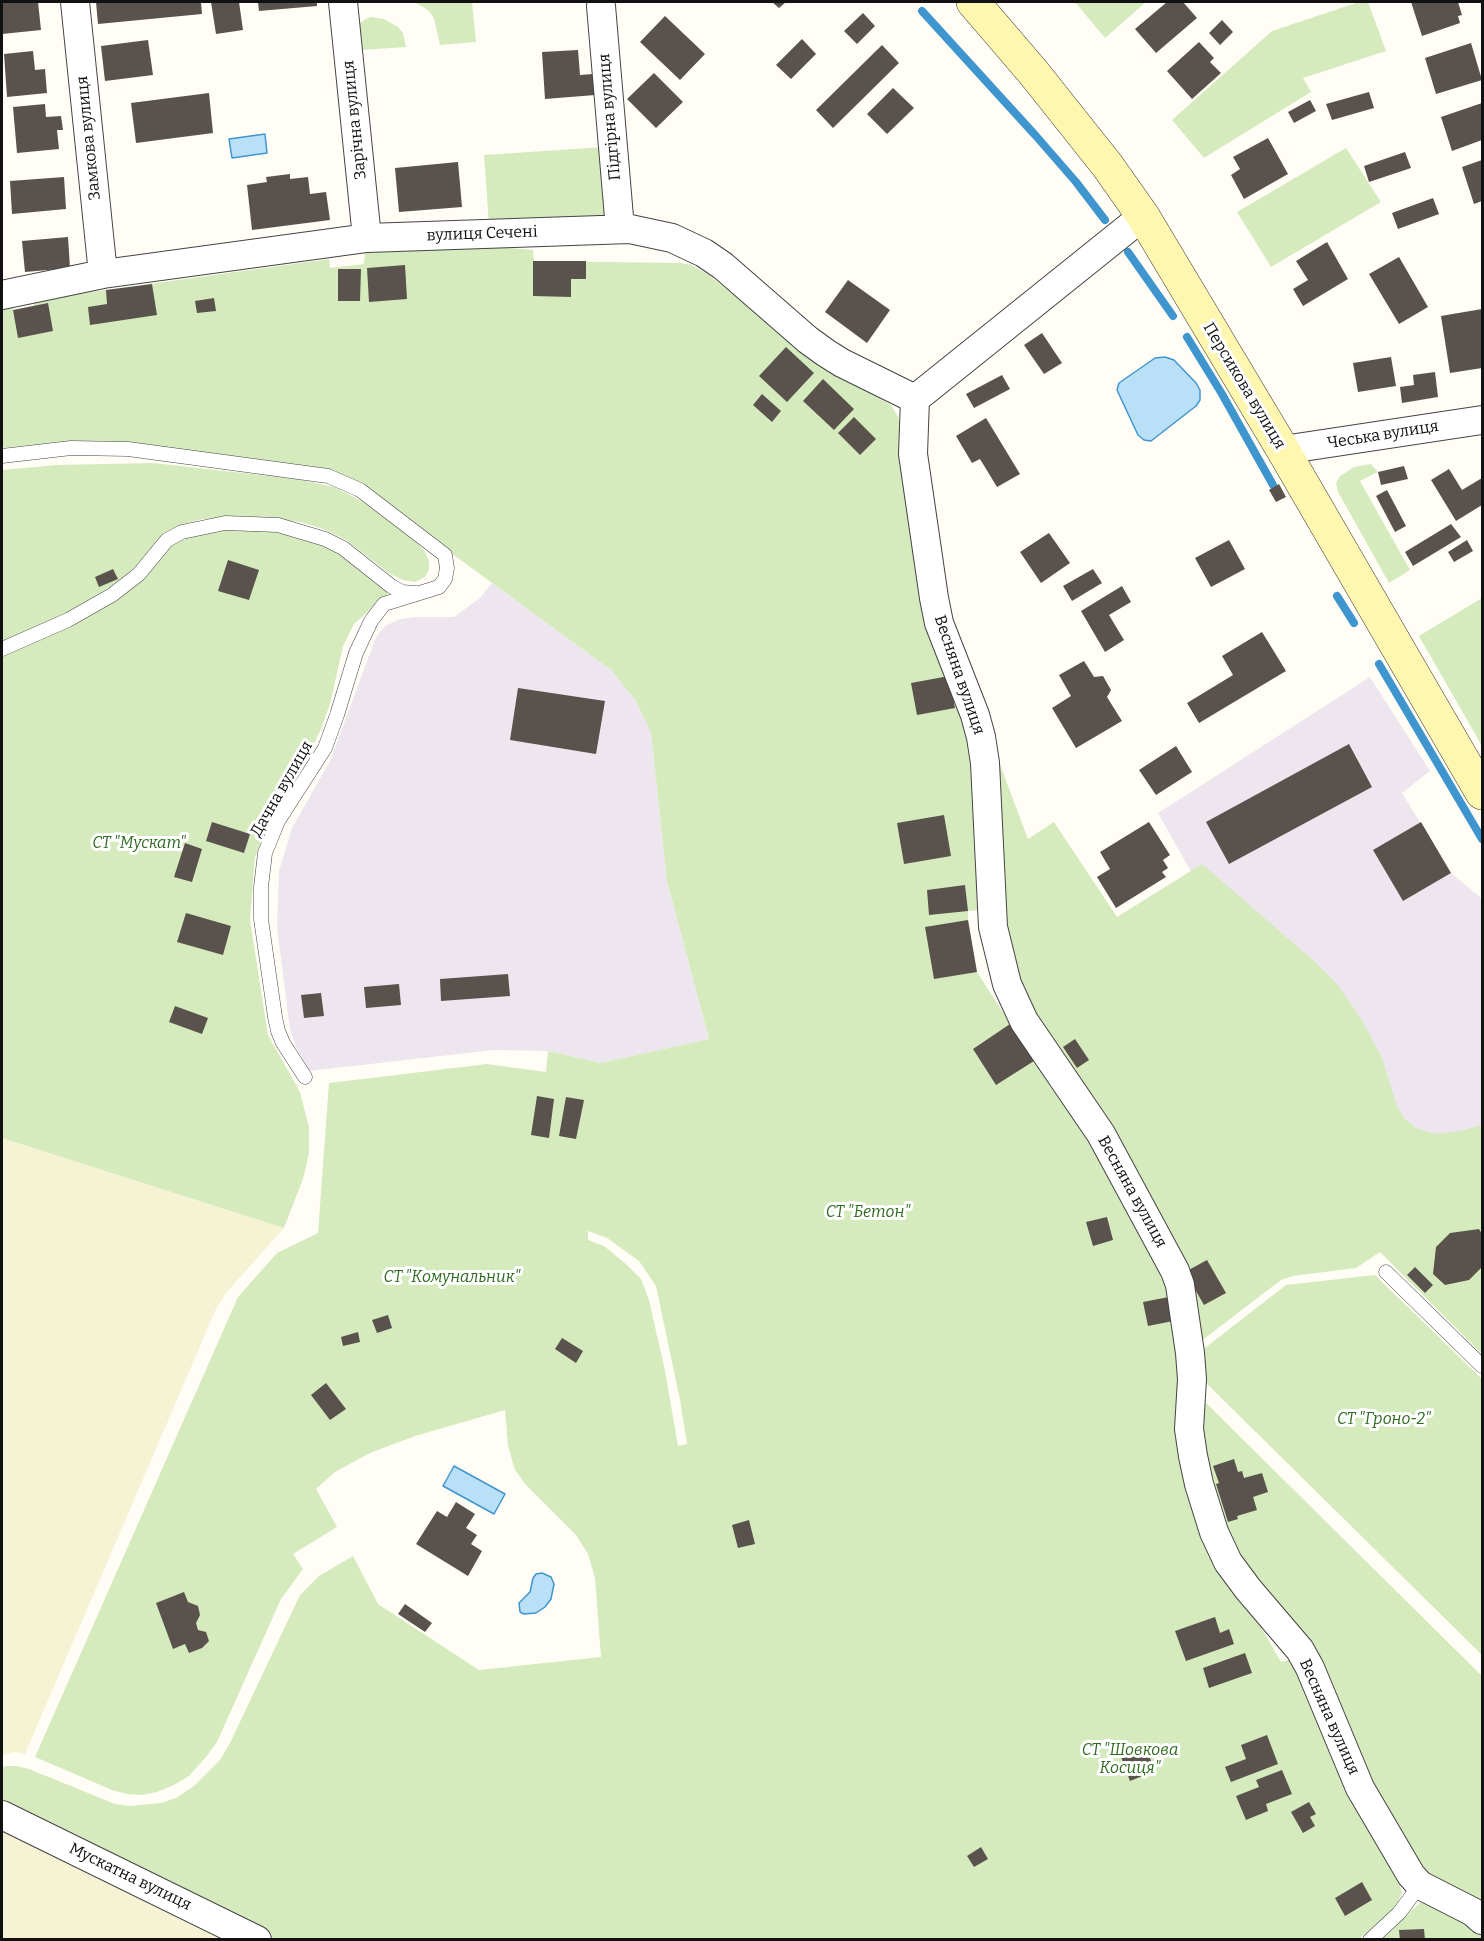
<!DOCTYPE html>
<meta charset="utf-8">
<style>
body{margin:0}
#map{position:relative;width:1484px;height:1941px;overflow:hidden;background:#fffdf5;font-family:Bitter,serif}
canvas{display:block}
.frame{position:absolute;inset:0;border:3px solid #111;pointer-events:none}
</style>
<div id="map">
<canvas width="1484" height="1941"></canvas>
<div class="frame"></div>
</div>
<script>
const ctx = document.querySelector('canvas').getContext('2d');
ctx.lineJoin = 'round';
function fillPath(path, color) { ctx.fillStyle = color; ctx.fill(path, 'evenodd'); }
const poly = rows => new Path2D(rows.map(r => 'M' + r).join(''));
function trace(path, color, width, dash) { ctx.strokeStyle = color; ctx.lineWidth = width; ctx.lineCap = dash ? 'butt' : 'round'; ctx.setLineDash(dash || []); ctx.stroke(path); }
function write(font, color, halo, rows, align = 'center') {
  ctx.font = font + ' Bitter,serif'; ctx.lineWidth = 6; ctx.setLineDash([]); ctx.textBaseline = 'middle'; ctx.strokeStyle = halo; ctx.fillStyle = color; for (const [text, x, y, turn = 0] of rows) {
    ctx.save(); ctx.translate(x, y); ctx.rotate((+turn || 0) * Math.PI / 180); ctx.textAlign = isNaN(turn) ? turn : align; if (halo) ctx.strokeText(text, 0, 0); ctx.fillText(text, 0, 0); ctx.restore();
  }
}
fillPath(poly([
 [492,583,611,670,636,701,651,733,667,881,709,1039,601,1063,548,1051,494,1050,309,1071,296,1046,290,1030,277,928,279,871,292,828,330,761,376,637,385,626,400,619,416,617,454,617,480,598],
 [1370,677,1430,771,1402,793,1451,873,1482,899,1482,1183,1414,1229,1191,872,1158,813]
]), '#eee6ef');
fillPath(poly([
 [2,1138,284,1228,226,1293,216,1309,25,1754,15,1752,2,1755],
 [2,1823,245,1939,2,1939]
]), '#f6f3d4');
fillPath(poly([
 [414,2,472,2,476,42,440,45,434,18,428,10],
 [1075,2,1146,2,1105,38],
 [1359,2,1368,2,1386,51,1303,78,1311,92,1204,158,1172,120,1272,31],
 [370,17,384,19,398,27,403,33,406,47,361,50,358,25,364,20],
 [605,147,612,220,489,225,484,155],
 [1346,148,1381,202,1271,267,1237,212],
 [487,246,533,250,534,261,681,263,691,265,706,273,823,365,891,405,898,417,902,429,955,707,964,706,970,729,982,910,968,911,968,920,977,972,1034,1061,1042,1055,1161,1265,1185,1377,1241,1592,1281,1662,1293,1659,1399,1881,1402,1893,1395,1908,1358,1940,267,1939,2,1808,2,1768,5,1766,17,1766,29,1769,115,1804,130,1806,161,1803,176,1798,194,1786,220,1760,230,1743,300,1595,319,1576,353,1556,378,1604,479,1670,601,1657,595,1578,588,1554,576,1535,526,1485,515,1470,508,1446,505,1410,415,1436,370,1453,335,1472,316,1489,337,1527,293,1554,303,1569,281,1599,217,1742,206,1757,189,1776,174,1785,157,1792,142,1795,127,1794,112,1790,35,1757,238,1297,277,1253,318,1233,329,1083,487,1064,546,1072,548,1051,601,1063,709,1039,667,881,651,733,636,701,611,670,447,550,361,484,328,470,127,442,72,441,2,448,2,307,12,304,13,310,34,306,34,300,329,259,330,268,364,264,365,252],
 [588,1231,607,1238,639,1261,656,1286,680,1400,687,1444,678,1446,665,1371,649,1300,641,1279,627,1265,604,1246,588,1240],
 [153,463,297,479,334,487,363,502,411,537,424,550,429,561,429,569,425,577,415,582,403,580,390,574,346,540,326,530,301,522,243,516,203,519,183,524,164,533,135,567,111,586,78,607,50,622,2,642,2,470,57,465],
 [1371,464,1378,472,1360,481,1410,570,1389,583,1338,492,1336,483,1340,476,1354,467],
 [223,530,254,530,285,533,307,539,332,549,353,562,389,593,354,624,343,646,330,704,321,729,310,752,270,818,255,857,250,920,268,1035,300,1092,309,1127,309,1153,303,1179,284,1228,2,1138,2,655,141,580,171,544,186,537],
 [1482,598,1482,746,1419,636],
 [987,730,1028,839,1054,822,1117,917,1202,864,1314,961,1337,984,1362,1020,1382,1058,1397,1106,1404,1118,1416,1128,1435,1134,1460,1131,1482,1125,1482,1354,1380,1252,1356,1268,1293,1276,1281,1280,1196,1345,1185,1283,1009,976],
 [1375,1275,1482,1379,1482,1655,1201,1378,1197,1354,1286,1285],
 [1202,1399,1482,1676,1482,1913,1431,1885,1228,1543,1200,1447],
 [1428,1901,1482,1931,1482,1939,1378,1940,1420,1903]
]), '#d5ebbd');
const water = poly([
 [265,134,267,153,232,158,229,139,265,134],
 [1165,357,1174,360,1196,383,1200,390,1200,400,1196,406,1151,441,1144,440,1138,435,1117,390,1119,383,1155,358,1165,357],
 [454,1466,505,1494,494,1514,443,1486,454,1466],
 [542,1573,551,1577,554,1584,551,1599,545,1607,536,1613,524,1614,520,1612,519,1603,530,1592,533,1578,536,1574,542,1573]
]);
fillPath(water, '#b9e0f7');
trace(water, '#3f96cf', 1.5);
trace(poly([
 [922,11,1036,136,1076,182,1105,220],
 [1128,252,1173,316],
 [1187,337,1222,394,1273,485],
 [1337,596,1354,623],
 [1379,664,1482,839]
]), '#3f96cf', 8);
fillPath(poly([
 [2,2,38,2,41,30,2,34],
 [96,2,201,2,202,14,98,24],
 [211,2,239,2,243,30,216,34],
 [258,2,317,2,317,6,259,11],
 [772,2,786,2,779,8],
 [1167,2,1183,2,1197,18,1156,53,1135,29],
 [1411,2,1458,2,1462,15,1458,16,1460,23,1422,36],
 [863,13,875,26,857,44,844,31],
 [665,16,705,54,680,80,640,42],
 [1222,20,1233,32,1220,45,1209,33],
 [802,39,816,54,791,79,776,65],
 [148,40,153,75,105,81,101,46],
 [1199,42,1214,58,1210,62,1221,73,1192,99,1167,71],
 [1471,43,1482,80,1436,94,1425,58],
 [882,45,899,63,833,128,816,110],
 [578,50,580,75,593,74,595,95,545,99,542,52],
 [33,51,35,70,45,69,47,93,7,97,4,54],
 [654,73,683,102,656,128,627,99],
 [893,88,914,108,887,134,867,114],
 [1369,92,1374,108,1332,120,1326,104],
 [209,93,213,133,136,143,131,103],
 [1310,100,1316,111,1294,123,1288,112],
 [1482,103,1482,140,1452,151,1441,117],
 [45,104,46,117,61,116,63,130,57,130,59,149,17,153,13,107],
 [1268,138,1288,174,1244,199,1231,175,1240,169,1233,157],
 [1405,152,1411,168,1369,182,1364,166],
 [1482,160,1482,201,1474,204,1462,167],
 [458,162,462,207,399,212,395,168],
 [290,174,290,179,308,177,310,194,326,192,330,220,252,230,247,185,267,182,266,177],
 [64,177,66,209,12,214,10,181],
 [1433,198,1439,214,1398,229,1392,213],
 [68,237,70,268,25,272,22,241],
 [1327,242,1348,279,1303,306,1293,289,1308,280,1296,261],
 [1399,257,1428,307,1399,324,1369,274],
 [533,261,586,261,586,279,571,279,571,297,533,296],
 [405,265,407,299,369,302,367,268],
 [338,269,361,269,360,301,338,301],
 [848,280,890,310,867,343,825,312],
 [152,284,157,315,90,325,88,307,107,304,106,290],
 [214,298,216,311,197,313,195,301],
 [48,303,53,331,18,338,13,310],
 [1482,309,1482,368,1450,373,1441,316],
 [1042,333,1062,363,1044,374,1024,345],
 [786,347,814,373,787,402,759,376],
 [1391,357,1396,386,1358,392,1353,363],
 [1435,372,1438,397,1402,403,1400,387,1414,385,1413,375],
 [1002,375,1010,389,974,408,966,394],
 [823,379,854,409,834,430,803,401],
 [762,394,781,411,772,422,753,405],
 [854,417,876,439,860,455,838,433],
 [986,418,1020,474,997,487,980,459,972,463,956,436],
 [1404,466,1408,479,1381,485,1378,472],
 [1449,469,1462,490,1482,478,1482,505,1456,521,1431,480],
 [1279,484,1286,497,1276,502,1269,490],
 [1387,490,1406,526,1395,532,1376,496],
 [1451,524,1461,537,1413,566,1405,552],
 [1049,533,1070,563,1041,583,1020,552],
 [1229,540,1245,569,1211,587,1195,558],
 [1467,540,1473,551,1454,562,1448,552],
 [228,560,259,570,249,600,218,591],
 [113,569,118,579,99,587,95,577],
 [1093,569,1102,583,1072,601,1063,586],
 [1122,586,1131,602,1109,615,1124,640,1105,652,1081,611],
 [1262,632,1286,671,1199,723,1187,703,1233,675,1222,656],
 [1084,661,1094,677,1103,676,1111,690,1107,697,1122,721,1076,748,1052,708,1071,696,1059,675],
 [949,676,955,708,917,715,911,683],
 [518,688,605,701,596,754,510,740],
 [1349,744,1372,787,1229,864,1206,822],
 [1176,746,1192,772,1156,795,1139,770],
 [944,815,951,856,904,864,897,823],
 [212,822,250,834,244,853,206,841],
 [1149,822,1170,855,1163,860,1168,868,1162,872,1166,877,1116,908,1097,877,1110,869,1100,852],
 [1421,822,1451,873,1403,901,1373,850],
 [185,843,202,849,192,882,174,877],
 [965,885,968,911,929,915,927,890],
 [186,913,231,926,223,955,177,942],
 [968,920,977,972,934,979,925,927],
 [508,974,510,996,441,1001,440,979],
 [399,984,401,1005,366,1008,364,987],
 [321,993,324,1016,304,1018,301,995],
 [175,1006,208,1018,202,1034,169,1022],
 [1010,1024,1034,1061,996,1085,973,1049],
 [1075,1039,1089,1060,1077,1068,1063,1047],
 [537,1096,554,1099,549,1138,531,1135],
 [566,1097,584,1100,576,1139,559,1136],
 [1107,1217,1113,1240,1093,1246,1086,1222],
 [1479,1229,1482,1234,1482,1267,1469,1280,1445,1285,1433,1274,1436,1247,1450,1233],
 [1207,1260,1226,1293,1204,1305,1185,1272],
 [1415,1267,1433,1285,1425,1293,1407,1275],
 [1174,1296,1178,1320,1148,1326,1143,1302],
 [388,1315,392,1328,377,1333,372,1320],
 [358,1332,360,1342,343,1346,341,1337],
 [562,1338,583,1351,576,1363,555,1349],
 [326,1383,346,1409,330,1420,311,1395],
 [1234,1459,1238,1472,1242,1471,1244,1478,1262,1473,1268,1492,1253,1497,1257,1510,1237,1516,1238,1519,1228,1522,1216,1484,1219,1483,1213,1466],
 [456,1502,475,1514,466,1528,477,1535,471,1544,482,1551,468,1576,416,1544,437,1511,447,1517],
 [749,1520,755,1544,738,1548,732,1525],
 [184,1592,188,1602,198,1606,200,1615,196,1623,198,1630,206,1632,209,1641,202,1648,189,1653,185,1644,173,1649,156,1603],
 [405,1604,432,1623,425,1632,398,1614],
 [1215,1617,1220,1633,1229,1629,1234,1644,1186,1661,1175,1631],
 [1245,1653,1252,1673,1209,1688,1203,1668],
 [1267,1735,1278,1764,1231,1782,1225,1767,1246,1759,1241,1745],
 [1146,1748,1155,1771,1130,1781,1121,1757],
 [1282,1770,1292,1794,1266,1804,1268,1811,1246,1820,1236,1796,1259,1787,1256,1780],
 [1309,1802,1316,1814,1310,1817,1315,1826,1303,1833,1291,1812],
 [981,1847,988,1859,974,1867,967,1856],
 [1362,1882,1372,1900,1345,1916,1335,1898],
 [1424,1929,1425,1940,1400,1940,1399,1930]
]), '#5a524d');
const service = poly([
 [2,456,71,448,128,449,328,476,360,490,445,555,447,568,445,579,439,587,384,604,371,621,356,653,337,715,325,748,278,821,265,853,261,887,261,919,275,1017,278,1031,283,1043,305,1077],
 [2,649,68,620,112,595,139,574,167,540,182,532,225,523,278,525,325,539,343,548,391,586,402,592,416,593],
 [1386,1272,1482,1366],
 [1370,1940,1399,1913,1420,1885]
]);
const minor = poly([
 [75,2,103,274],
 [343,2,367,238],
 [601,6,620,229],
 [2,295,103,274,367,238,630,229,672,238,704,253,723,266,808,340,826,353,842,363,915,399],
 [915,399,913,454,934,598,939,623,975,715,981,737,985,763,993,927,1007,984,1024,1021,1101,1134,1175,1271,1180,1285,1190,1353,1192,1379,1189,1429,1193,1456,1199,1484,1214,1532,1228,1562,1248,1589,1300,1650,1310,1668,1360,1788,1411,1875,1420,1885,1473,1912,1482,1920],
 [915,399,1143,216],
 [1283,450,1482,420],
 [2,1815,257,1940]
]);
const secondary = poly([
 [973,2,1033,72,1107,165,1143,216,1283,450,1482,793]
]);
trace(service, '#444', 15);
trace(minor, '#444', 30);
trace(secondary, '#333', 34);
trace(service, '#fff', 14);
trace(minor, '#fff', 28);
trace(secondary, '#fff6b0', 33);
write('16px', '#111', '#fff', [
 ["Підгірна вулиця",610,117,-95],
 ["Зарічна вулиця",355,120,-96],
 ["Замкова вулиця",89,138,-96],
 ["вулиця Сечені",482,234,-2],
 ["Персикова вулиця",1244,386,59],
 ["Чеська вулиця",1383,435,-9],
 ["Весняна вулиця",959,675,71],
 ["Дачна вулиця",282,789,-60],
 ["Весняна вулиця",1132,1192,61],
 ["Весняна вулиця",1329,1717,66],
 ["Мускатна вулиця",130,1877,26]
]);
write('italic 16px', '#2f6b1f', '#fff', [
 ["СТ \"Мускат\"",139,844],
 ["СТ \"Бетон\"",868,1213],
 ["СТ \"Комунальник\"",452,1278],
 ["СТ \"Гроно-2\"",1384,1420],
 ["СТ \"Шовкова",1130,1751],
 ["Косиця\"",1130,1769]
]);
</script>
